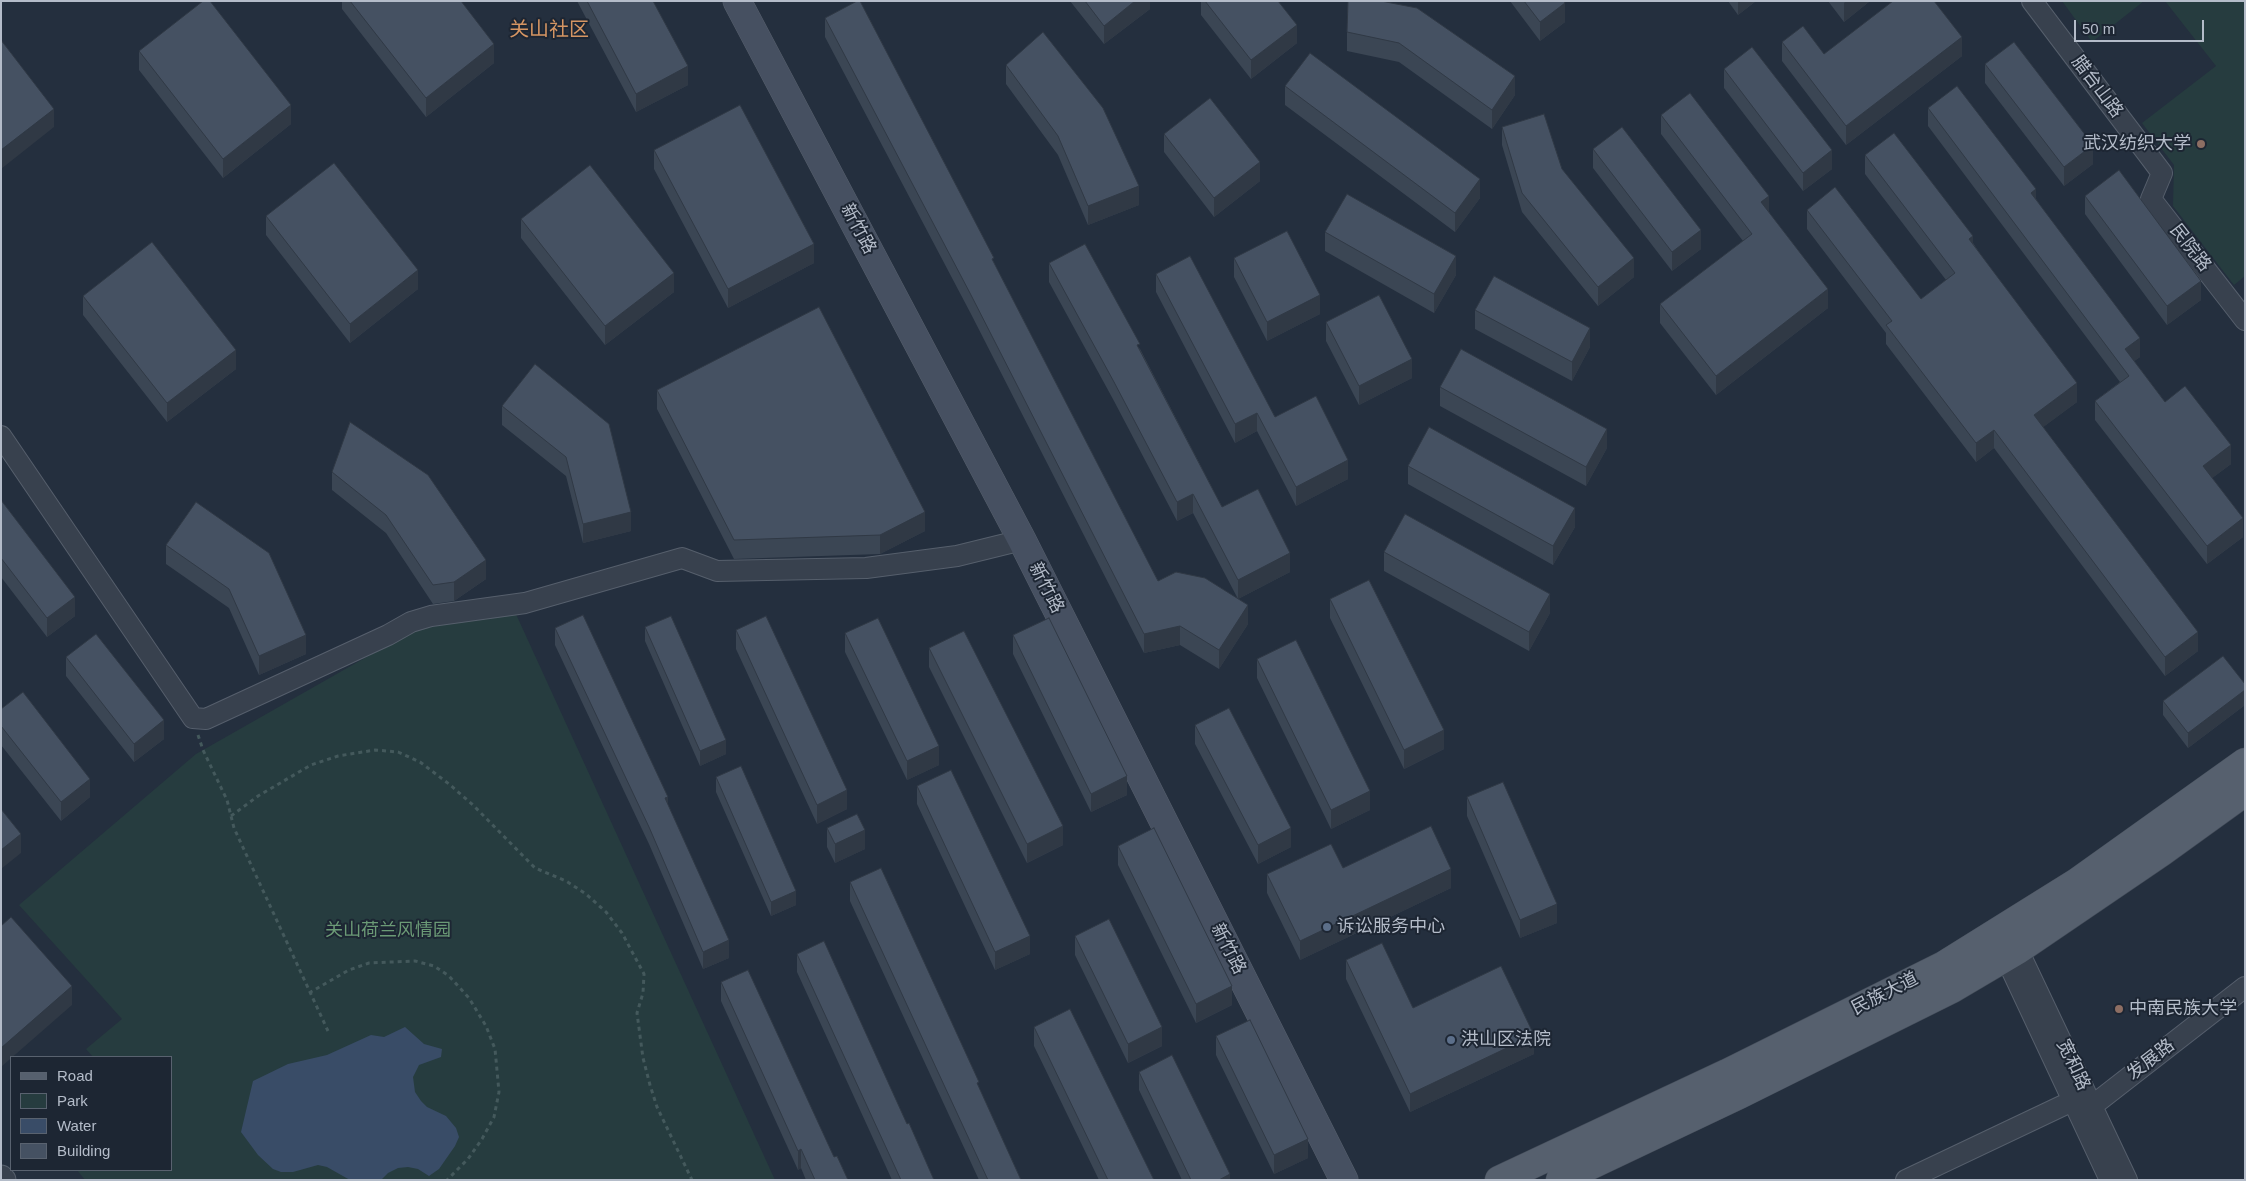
<!DOCTYPE html>
<meta charset="utf-8">
<style>
body{margin:0}
#map{position:relative;width:2246px;height:1181px;overflow:hidden;background:#242f3e;font-family:Helvetica,sans-serif}
canvas{display:block}
.frame{position:absolute;inset:0;border:2px solid #b4bcc9;pointer-events:none}
.legend{position:absolute;left:10px;top:1056px;width:162px;height:115px;box-sizing:border-box;background:#1d2633;border:1px solid #59626f;margin:0;padding:6px 9px;list-style:none;font-size:15px;color:#b4bcc9}
.legend li{display:flex;align-items:center;gap:10px;height:25px}
.legend b{width:25px;border:1px solid #59626f}
.scale{position:absolute;left:2074px;top:20px;width:130px;height:22px;box-sizing:border-box;border:2px solid #b4bcc9;border-top:0;padding-left:6px;font-size:15px;line-height:18px;white-space:nowrap;color:#b4bcc9;-webkit-text-stroke:4px #1d2633;paint-order:stroke}
</style>
<div id="map">
<canvas width="2246" height="1181"></canvas>
<div class="frame"></div>
<ul class="legend">
<li><b style="height:6px;background:#56606e"></b>Road</li>
<li><b style="height:14px;background:#263c3f"></b>Park</li>
<li><b style="height:14px;background:#394c67"></b>Water</li>
<li><b style="height:14px;background:#455162"></b>Building</li>
</ul>
<div class="scale">50 m</div>
</div>
<script>
const ctx = document.querySelector('canvas').getContext('2d');
ctx.lineJoin = 'round';
function fillPath(path, color) { ctx.fillStyle = color; ctx.fill(path, 'evenodd'); }
const poly = rows => new Path2D(rows.map(r => 'M' + r).join(''));
function trace(path, color, width, dash) { ctx.strokeStyle = color; ctx.lineWidth = width; ctx.lineCap = dash ? 'butt' : 'round'; ctx.setLineDash(dash || []); ctx.stroke(path); }
function write(font, color, halo, rows, align = 'center') {
  ctx.font = font + ' Helvetica,"Noto Sans SC",sans-serif'; ctx.lineWidth = 4; ctx.setLineDash([]); ctx.textBaseline = 'middle'; ctx.strokeStyle = halo; ctx.fillStyle = color; for (const [text, x, y, turn = 0] of rows) {
    ctx.save(); ctx.translate(x, y); ctx.rotate((+turn || 0) * Math.PI / 180); ctx.textAlign = isNaN(turn) ? turn : align; if (halo) ctx.strokeText(text, 0, 0); ctx.fillText(text, 0, 0); ctx.restore();
  }
}
fillPath(poly([
 [2062,1,2144,1,2092,42],
 [2165,1,2245,1,2245,276,2234,285,2173,206,2174,165,2142,123,2216,66],
 [515,612,775,1180,85,1180,77,1170,171,1170,171,1057,93,1057,86,1049,122,1019,19,905,196,754,414,630]
]), '#263c3f');
fillPath(poly([
 [405,1027,424,1044,442,1049,441,1057,419,1065,413,1077,415,1092,421,1101,427,1107,446,1116,456,1128,459,1137,455,1146,439,1169,429,1176,418,1169,408,1167,398,1168,388,1173,381,1180,350,1180,327,1167,318,1165,293,1172,281,1172,273,1169,258,1155,241,1132,253,1081,288,1064,327,1055,371,1035,384,1037]
]), '#394c67');
const minor = poly([
 [2032,1,2162,173,2151,199,2245,320],
 [1,436,193,718,206,719,388,635,411,622,431,616,525,603,682,558,717,571,866,568,957,556,1022,540],
 [2018,950,2127,1180],
 [2006,958,2110,1180],
 [2081,1111,2092,1106,2245,987],
 [1906,1180,2085,1095]
]);
const tertiary = poly([
 [1,1178,3,1180]
]);
const secondary = poly([
 [737,1,1022,540,1344,1180]
]);
const primary = poly([
 [1499,1180,1727,1073,1944,965,2077,882,2245,762],
 [1560,1180,1739,1095,1952,989,2018,950,2162,852,2245,792]
]);
trace(minor, '#565f6c', 22);
trace(tertiary, '#565f6c', 27);
trace(secondary, '#565f6c', 29);
trace(primary, '#414a57', 29);
trace(poly([
 [198,735,203,750,227,800,234,828,328,1031],
 [231,816,258,796,311,765,338,756,375,750,398,752,420,762,449,784,473,805,535,868,566,881,586,894,606,912,622,933,644,974,643,993,637,1013,643,1058,650,1085,657,1107,692,1180],
 [309,993,349,970,369,963,415,961,434,966,449,976,469,998,486,1026,495,1049,499,1092,494,1117,482,1139,468,1159,447,1180]
]), '#44595c', 3, [4, 4]);
trace(minor, '#38414e', 20);
trace(tertiary, '#38414e', 25);
trace(secondary, '#465061', 28);
trace(primary, '#56606e', 28);
fillPath(poly([
 [342,1,461,1,494,63,426,117,342,9],
 [577,1,653,1,688,85,636,112],
 [1070,1,1150,1,1150,9,1104,44],
 [1201,1,1278,1,1297,43,1251,79,1201,15],
 [1348,1,1515,95,1492,129,1399,62,1347,51,1347,32],
 [1510,1,1564,1,1565,22,1540,41],
 [1728,1,1756,1,1738,15],
 [1828,1,1870,1,1844,22],
 [825,18,994,263,1158,581,1238,599,1193,513,1177,521,1114,401,1049,282,1049,263,1140,349,1222,507,1290,572,1238,599,1248,624,1219,669,1180,645,1144,653,971,314,825,37],
 [1782,42,1824,54,1962,56,1846,145,1782,61],
 [139,51,291,124,223,178,139,70],
 [1985,64,2093,164,2064,186,1985,83],
 [1006,65,1139,205,1088,225,1058,155,1006,84],
 [1724,69,1832,169,1803,191,1724,88],
 [1285,86,1480,198,1455,232,1285,105],
 [1928,108,2036,199,2140,357,2134,361,2165,402,2231,464,2212,478,2243,537,2207,564,2095,420,2095,401,2120,382,1928,126],
 [1661,115,1769,212,1828,308,1716,395,1660,323,1660,304,1743,241,1661,134],
 [1502,127,1562,169,1634,277,1598,306,1522,212,1502,145],
 [1164,134,1260,181,1214,217,1164,152],
 [1593,149,1701,249,1672,271,1593,168],
 [654,150,814,263,728,308,654,169],
 [1865,155,1973,243,2077,402,2043,427,2198,651,2165,676,1994,448,1976,462,1886,344,1886,333,1807,229,1807,210,1921,299,1946,280,1865,174],
 [2085,196,2201,300,2167,325,2085,214],
 [266,216,418,289,350,343,266,235],
 [521,219,674,292,605,345,521,238],
 [1325,232,1456,275,1434,313,1325,251],
 [1234,258,1320,314,1267,341,1234,277],
 [1156,274,1275,417,1348,479,1296,506,1257,431,1235,443,1156,292],
 [83,296,236,369,167,422,83,315],
 [1475,310,1590,347,1572,381,1475,329],
 [1326,322,1412,378,1359,405,1326,341],
 [535,364,631,531,583,543,566,476,502,425,502,406],
 [1440,387,1607,448,1586,486,1440,406],
 [657,390,925,531,880,554,734,559,657,409],
 [1408,466,1575,527,1553,565,1408,484],
 [332,472,486,579,454,601,433,604,386,533,332,490],
 [1,500,75,616,47,637,1,577],
 [196,502,306,654,259,675,229,608,166,564,166,545],
 [1384,552,1550,613,1529,651,1384,571],
 [1330,599,1444,749,1404,769,1330,618],
 [645,627,726,754,700,766,645,641],
 [555,628,668,805,729,958,703,969,649,844,555,645],
 [736,630,847,809,817,824,736,649],
 [845,633,939,765,907,780,845,652],
 [1013,635,1127,795,1091,812,1013,654],
 [929,648,1063,845,1027,863,929,667],
 [66,657,164,739,134,762,66,676],
 [1257,659,1370,810,1331,829,1257,678],
 [2245,684,2245,705,2188,748,2163,715,2163,701],
 [1,709,90,797,61,821,1,745],
 [1195,725,1291,847,1258,864,1195,744],
 [716,777,796,905,771,916,716,792],
 [917,786,1030,954,995,970,917,804],
 [1467,797,1557,923,1520,938,1467,816],
 [827,828,865,849,835,863,827,847],
 [1118,846,1232,1005,1196,1023,1118,865],
 [1343,868,1451,888,1300,960,1267,893,1267,874],
 [850,882,979,1088,1021,1180,979,1180,850,901],
 [1075,936,1162,1046,1128,1063,1075,955],
 [797,954,907,1124,934,1180,892,1180,797,972],
 [1346,960,1413,1008,1534,1054,1410,1112,1346,979],
 [721,982,834,1157,848,1180,806,1180,801,1168,798,1170,721,1001],
 [1034,1027,1154,1180,1099,1180,1034,1046],
 [1216,1036,1308,1158,1274,1174,1216,1055],
 [1139,1072,1230,1180,1182,1180,1139,1090]
]), '#3b4654');
fillPath(poly([
 [1135,1,1150,1,1150,9,1104,44,1104,26],
 [1738,1,1756,1,1738,15],
 [1846,1,1870,1,1844,22,1844,3],
 [1565,3,1565,22,1540,41,1540,22],
 [1297,25,1297,43,1251,79,1251,60],
 [1962,37,1962,56,1846,145,1846,126],
 [494,44,494,63,426,117,426,98],
 [688,66,688,85,636,112,636,94],
 [1515,76,1515,95,1492,129,1492,110],
 [291,105,291,124,223,178,223,159],
 [54,109,54,127,1,169,1,150],
 [2093,145,2093,164,2064,186,2064,167],
 [1832,150,1832,169,1803,191,1803,173],
 [1260,162,1260,181,1214,217,1214,198],
 [1480,179,1480,198,1455,232,1455,213],
 [1139,186,1139,205,1088,225,1088,206],
 [2036,189,2036,208,2031,193],
 [1769,196,1769,215,1761,202],
 [1701,230,1701,249,1672,271,1672,252],
 [1973,236,1973,255,1969,239],
 [814,244,814,263,728,308,728,289],
 [1456,256,1456,275,1434,313,1434,294],
 [1634,258,1634,277,1598,306,1598,287],
 [418,270,418,289,350,343,350,324],
 [674,273,674,292,605,345,605,326],
 [2201,281,2201,300,2167,325,2167,306],
 [1828,289,1828,308,1716,395,1716,376],
 [1320,295,1320,314,1267,341,1267,322],
 [1590,328,1590,347,1572,381,1572,362],
 [2140,338,2140,357,2125,368,2125,349],
 [236,350,236,369,167,422,167,403],
 [1412,359,1412,378,1359,405,1359,386],
 [2077,383,2077,402,2034,434,2034,415],
 [1257,413,1257,431,1235,443,1235,424],
 [1607,429,1607,448,1586,486,1586,467],
 [1994,430,1994,448,1976,462,1976,443],
 [2231,445,2231,464,2203,485,2203,466],
 [1348,460,1348,479,1296,506,1296,487],
 [1193,494,1193,513,1177,521,1177,502],
 [1575,508,1575,527,1553,565,1553,546],
 [631,512,631,531,583,543,583,524],
 [925,512,925,531,880,554,880,535],
 [2243,518,2243,537,2207,564,2207,546],
 [1290,553,1290,572,1238,599,1238,580],
 [486,560,486,579,454,601,454,582],
 [1550,594,1550,613,1529,651,1529,632],
 [75,597,75,616,47,637,47,618],
 [1248,605,1248,624,1219,669,1219,650],
 [1180,626,1180,645,1144,653,1144,634],
 [2198,632,2198,651,2165,676,2165,657],
 [306,635,306,654,259,675,259,656],
 [2245,690,2245,705,2188,748,2188,733],
 [164,720,164,739,134,762,134,744],
 [1444,730,1444,749,1404,769,1404,750],
 [726,740,726,754,700,766,700,751],
 [939,746,939,765,907,780,907,761],
 [1127,776,1127,795,1091,812,1091,794],
 [90,779,90,797,61,821,61,802],
 [847,790,847,809,817,824,817,805],
 [1370,791,1370,810,1331,829,1331,810],
 [668,797,668,814,665,798],
 [1063,826,1063,845,1027,863,1027,844],
 [1291,828,1291,847,1258,864,1258,845],
 [865,830,865,849,835,863,835,844],
 [21,834,21,853,1,869,1,850],
 [1451,869,1451,888,1300,960,1300,941],
 [796,891,796,905,771,916,771,902],
 [1557,904,1557,923,1520,938,1520,920],
 [1030,936,1030,954,995,970,995,952],
 [729,940,729,958,703,969,703,952],
 [72,986,72,1005,1,1067,1,1048],
 [1232,986,1232,1005,1196,1023,1196,1004],
 [1162,1027,1162,1046,1128,1063,1128,1044],
 [1534,1035,1534,1054,1410,1112,1410,1094],
 [1308,1139,1308,1158,1274,1174,1274,1155],
 [801,1149,801,1168,798,1170,798,1151],
 [1230,1174,1230,1180,1219,1180]
]), '#303945');
const building = poly([
 [203,1,210,1,291,105,223,159,139,51,203,1],
 [350,1,461,1,494,44,426,98,350,1],
 [587,1,653,1,688,66,636,94,587,1],
 [857,1,860,1,994,258,992,259,1158,581,1176,572,1205,578,1248,605,1219,650,1180,626,1144,634,971,295,825,18,857,1],
 [1085,1,1135,1,1104,26,1085,1],
 [1205,1,1278,1,1297,25,1251,60,1205,1],
 [1348,1,1381,1,1417,8,1515,76,1492,110,1399,43,1347,32,1348,1],
 [1524,1,1564,1,1565,3,1540,22,1524,1],
 [1893,1,1934,1,1962,37,1846,126,1782,42,1803,26,1824,54,1893,1],
 [1043,32,1103,108,1139,186,1088,206,1058,136,1006,65,1043,32],
 [1,40,54,109,1,150,1,40],
 [2014,42,2093,145,2064,167,1985,64,2014,42],
 [1752,47,1832,150,1803,173,1724,69,1752,47],
 [1310,53,1480,179,1455,213,1285,86,1310,53],
 [1957,86,2036,189,2031,193,2140,338,2125,349,2165,402,2185,386,2231,445,2203,466,2243,518,2207,546,2095,401,2129,376,1928,108,1957,86],
 [1690,93,1769,196,1761,202,1828,289,1716,376,1660,304,1752,234,1661,115,1690,93],
 [1210,98,1260,162,1214,198,1164,134,1210,98],
 [740,105,814,244,728,289,654,150,740,105],
 [1544,114,1562,169,1634,258,1598,287,1522,193,1502,127,1544,114],
 [1622,127,1701,230,1672,252,1593,149,1622,127],
 [1894,133,1973,236,1969,239,2077,383,2034,415,2198,632,2165,657,1994,430,1976,443,1886,325,1892,321,1807,210,1835,187,1921,299,1955,273,1865,155,1894,133],
 [334,163,418,270,350,324,266,216,334,163],
 [590,165,674,273,605,326,521,219,590,165],
 [2119,170,2201,281,2167,306,2085,196,2119,170],
 [1347,194,1456,256,1434,294,1325,232,1347,194],
 [1287,231,1320,295,1267,322,1234,258,1287,231],
 [152,242,236,350,167,403,83,296,152,242],
 [1085,244,1140,344,1137,345,1222,507,1258,489,1290,553,1238,580,1193,494,1177,502,1114,382,1049,263,1085,244],
 [1190,256,1275,417,1316,396,1348,460,1296,487,1257,413,1235,424,1156,274,1190,256],
 [1494,276,1590,328,1572,362,1475,310,1494,276],
 [1379,295,1412,359,1359,386,1326,322,1379,295],
 [819,307,925,512,880,535,734,540,657,390,819,307],
 [1461,349,1607,429,1586,467,1440,387,1461,349],
 [535,364,609,424,631,512,583,524,566,457,502,406,535,364],
 [350,422,428,475,486,560,454,582,433,585,386,515,332,472,350,422],
 [1429,427,1575,508,1553,546,1408,466,1429,427],
 [1,500,75,597,47,618,1,558,1,500],
 [196,502,269,553,306,635,259,656,229,589,166,545,196,502],
 [1405,514,1550,594,1529,632,1384,552,1405,514],
 [1369,580,1444,730,1404,750,1330,599,1369,580],
 [583,615,668,797,665,798,729,940,703,952,649,827,555,628,583,615],
 [671,616,726,740,700,751,645,627,671,616],
 [766,616,847,790,817,805,736,630,766,616],
 [878,618,939,746,907,761,845,633,878,618],
 [1049,618,1127,776,1091,794,1013,635,1049,618],
 [964,631,1063,826,1027,844,929,648,964,631],
 [96,634,164,720,134,744,66,657,96,634],
 [1296,640,1370,791,1331,810,1257,659,1296,640],
 [2223,656,2245,684,2245,690,2188,733,2163,701,2223,656],
 [23,692,90,779,61,802,1,726,1,709,23,692],
 [1229,708,1291,828,1258,845,1195,725,1229,708],
 [741,766,796,891,771,902,716,777,741,766],
 [951,770,1030,936,995,952,917,786,951,770],
 [1503,782,1557,904,1520,920,1467,797,1503,782],
 [1,809,21,834,1,850,1,809],
 [857,814,865,830,835,844,827,828,857,814],
 [1431,826,1451,869,1300,941,1267,874,1331,844,1343,868,1431,826],
 [1154,828,1232,986,1196,1004,1118,846,1154,828],
 [881,868,979,1082,977,1083,1021,1180,988,1180,850,882,881,868],
 [11,917,72,986,1,1048,1,926,11,917],
 [1109,919,1162,1027,1128,1044,1075,936,1109,919],
 [824,941,907,1124,909,1123,934,1180,901,1180,797,954,824,941],
 [1382,943,1413,1008,1501,966,1534,1035,1410,1094,1346,960,1382,943],
 [748,970,834,1157,837,1156,848,1180,815,1180,801,1149,798,1151,721,982,748,970],
 [1070,1009,1154,1180,1108,1180,1034,1027,1070,1009],
 [1250,1020,1308,1139,1274,1155,1216,1036,1250,1020],
 [1172,1055,1230,1174,1219,1180,1191,1180,1139,1072,1172,1055]
]);
fillPath(building, '#455162');
trace(building, '#303945', 1);
for (const [x, y, r, color] of [
 [2201,144,5,"#8d6e63"],
 [1327,927,5,"#5c6f8a"],
 [2119,1009,5,"#8d6e63"],
 [1451,1040,5,"#5c6f8a"]
]) { const dot = new Path2D(); dot.arc(x, y, r, 0, 2 * Math.PI); ctx.fillStyle = color; ctx.fill(dot); trace(dot, '#1d2633', 2); }
write('18px', '#b4bcc9', '#1d2633', [
 ["腊台山路",2097,87,53],
 ["新竹路",858,229,62],
 ["民院路",2190,248,52],
 ["新竹路",1046,588,63],
 ["新竹路",1228,949,63],
 ["民族大道",1885,994,-27],
 ["发展路",2151,1060,-38],
 ["宽和路",2073,1065,65]
]);
write('18px', '#b4bcc9', '#1d2633', [
 ["武汉纺织大学",2191,144,"right"],
 ["诉讼服务中心",1337,927],
 ["中南民族大学",2129,1009],
 ["洪山区法院",1461,1040]
], 'left');
write('18px', '#6b9a76', '#1d2633', [
 ["关山荷兰风情园",388,931]
]);
write('20px', '#d59563', '#1d2633', [
 ["关山社区",549,30]
]);
</script>
